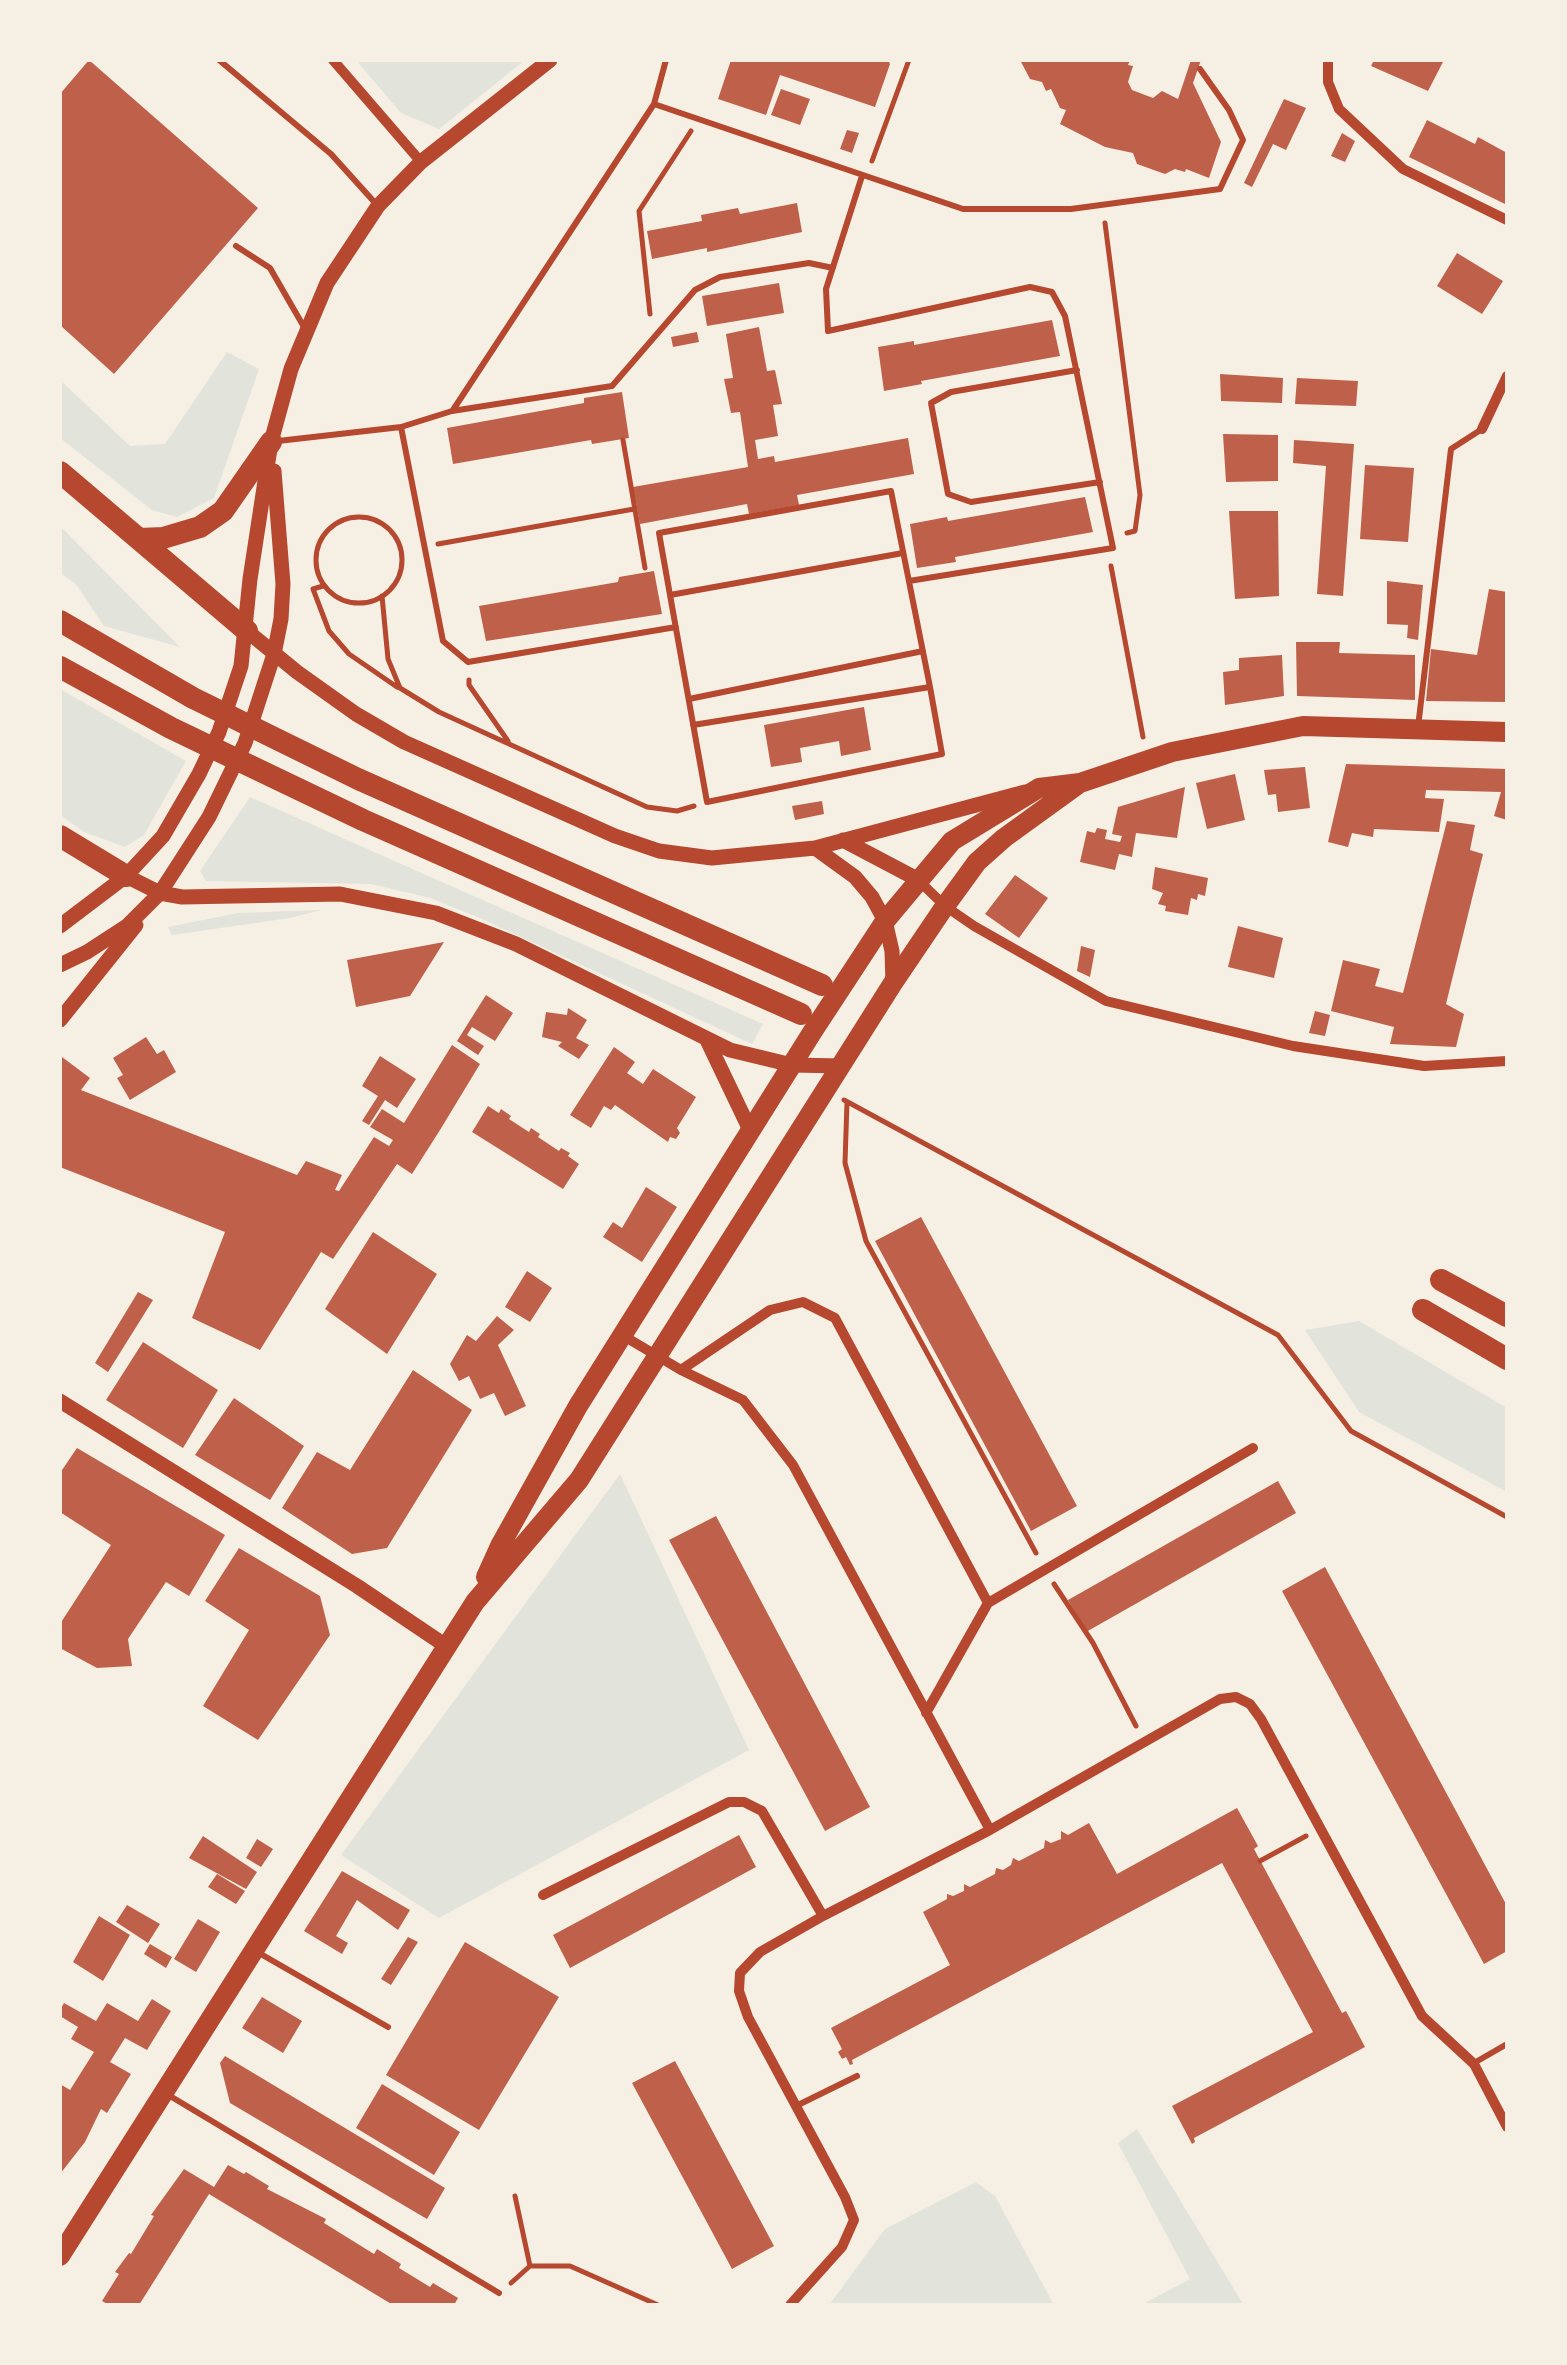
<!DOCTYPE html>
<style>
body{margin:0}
#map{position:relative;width:1567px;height:2365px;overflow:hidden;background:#f6efe4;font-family:"DM Sans",sans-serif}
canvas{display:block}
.frame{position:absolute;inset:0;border:62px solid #f6efe4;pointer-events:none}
</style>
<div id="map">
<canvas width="1567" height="2365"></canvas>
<div class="frame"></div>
</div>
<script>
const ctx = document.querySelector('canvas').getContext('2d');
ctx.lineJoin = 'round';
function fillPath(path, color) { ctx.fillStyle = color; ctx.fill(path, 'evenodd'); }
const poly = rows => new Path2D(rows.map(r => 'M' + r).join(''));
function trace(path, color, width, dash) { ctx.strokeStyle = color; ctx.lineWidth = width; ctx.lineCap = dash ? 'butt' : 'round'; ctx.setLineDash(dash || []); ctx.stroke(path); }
fillPath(poly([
 [356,60,525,60,439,129,401,113],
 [227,352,259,369,214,498,177,517,152,510,60,438,60,380,130,446,165,444],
 [60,526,180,647,104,626,76,584,60,573],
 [60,689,186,761,144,835,125,847,84,832,60,815],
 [250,797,763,1024,752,1044,480,918,430,898,371,884,206,881,200,871],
 [321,910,290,918,172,935,168,927,238,913],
 [1359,1321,1507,1408,1507,1492,1359,1412,1305,1330],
 [620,1474,749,1750,439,1918,341,1855],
 [1137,2129,1243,2304,1141,2305,1190,2279,1118,2143],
 [976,2182,995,2196,1054,2305,829,2305,885,2229]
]), '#e2e4dc');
fillPath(poly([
 [89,60,258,208,114,374,60,325,60,94],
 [731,60,888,60,890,64,875,107,780,75,766,115,718,99],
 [1020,60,1130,60,1128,65,1133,66,1128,82,1132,90,1153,98,1162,91,1178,99,1191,60,1201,60,1193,83,1221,142,1209,178,1186,169,1185,172,1175,169,1165,174,1137,164,1133,153,1105,147,1060,124,1066,110,1060,108,1051,89,1046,91,1042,82,1030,79],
 [1374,60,1444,60,1428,91,1371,66],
 [781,89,810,99,800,125,771,115],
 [1284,99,1306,108,1286,150,1273,144,1252,187,1244,183],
 [1427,120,1475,144,1478,137,1507,153,1507,205,1409,157],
 [847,130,859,133,852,153,840,149],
 [1342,133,1355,141,1345,162,1331,156],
 [797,203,802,232,707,252,707,248,652,259,647,231,702,221,701,215,738,208,740,214],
 [1457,253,1503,281,1482,314,1437,286],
 [779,283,784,313,707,326,702,296],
 [1052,320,1060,356,921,381,922,384,884,391,878,347,914,341,914,345],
 [759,327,767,371,775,370,782,404,773,405,778,436,755,440,758,459,774,456,775,462,908,438,914,474,797,495,799,505,749,514,747,504,640,524,633,487,748,467,740,412,731,413,724,379,733,378,726,334],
 [697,332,699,342,673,347,671,337],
 [1220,374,1283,378,1282,403,1221,401],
 [1297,378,1358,381,1356,406,1295,404],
 [622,392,629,438,592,444,591,440,453,464,447,428,584,403,584,398],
 [1223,434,1278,435,1278,481,1226,482],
 [1294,440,1354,444,1343,596,1317,594,1326,466,1293,463],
 [1365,465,1414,468,1408,542,1360,539],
 [1085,497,1093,532,955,557,956,562,917,568,910,524,947,517,948,521],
 [1229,511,1278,511,1279,596,1235,599],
 [654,571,662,614,486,641,479,606,618,582,619,577],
 [1387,581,1423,585,1418,640,1407,638,1408,625,1387,624],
 [1489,589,1507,592,1507,702,1426,701,1431,649,1477,655],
 [1296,642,1340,642,1339,653,1415,655,1415,700,1297,696],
 [1282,655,1284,696,1225,705,1223,672,1239,670,1239,658],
 [864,707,871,750,841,756,839,741,800,748,802,762,771,767,764,725],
 [1346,764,1507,769,1507,820,1494,816,1501,792,1426,790,1425,798,1444,799,1439,832,1374,829,1373,837,1352,833,1348,847,1328,842],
 [1305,767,1310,808,1278,812,1276,794,1268,795,1264,770],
 [1235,774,1245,820,1207,829,1196,783],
 [1185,787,1177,838,1136,833,1132,857,1119,854,1115,870,1080,862,1087,831,1095,833,1097,828,1107,830,1105,839,1120,842,1122,836,1112,834,1118,807],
 [822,801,824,814,795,820,792,806],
 [1447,821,1475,825,1470,850,1483,854,1446,1004,1464,1014,1456,1047,1390,1044,1394,1027,1331,1011,1343,960,1380,969,1375,986,1403,993],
 [1155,867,1208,878,1205,896,1198,894,1197,900,1191,898,1188,915,1165,911,1166,906,1158,904,1163,893,1152,889],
 [1015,875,1048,898,1019,938,985,914],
 [1238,926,1283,938,1274,978,1228,967],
 [444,942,410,996,356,1007,347,960],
 [1081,946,1095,950,1090,977,1077,971],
 [486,995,513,1013,495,1041,472,1027,467,1035,484,1046,478,1055,457,1041],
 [568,1008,587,1020,576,1038,589,1045,579,1059,558,1046,562,1042,542,1037,546,1012,567,1015],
 [1315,1011,1330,1015,1325,1036,1309,1033],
 [146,1037,157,1054,164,1050,176,1072,130,1100,117,1078,123,1075,113,1058],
 [452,1045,480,1064,440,1130,412,1174,397,1164,333,1259,321,1252,260,1350,192,1318,225,1232,60,1167,62,1057,90,1078,81,1090,297,1175,306,1161,342,1175,335,1190,339,1191,374,1137,389,1146,393,1140,370,1127,382,1109,404,1123],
 [614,1047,635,1062,627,1073,643,1084,653,1069,696,1097,677,1128,680,1133,676,1139,670,1137,668,1142,615,1105,611,1110,604,1106,591,1128,570,1115],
 [380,1056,416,1079,397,1108,385,1100,369,1125,362,1121,378,1096,362,1086],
 [488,1106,499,1113,501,1109,511,1116,509,1119,529,1132,531,1128,540,1134,538,1137,559,1151,561,1148,570,1153,568,1156,579,1164,563,1189,472,1132],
 [646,1187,677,1207,642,1262,603,1237,613,1222,622,1228],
 [921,1217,1077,1506,1031,1531,875,1241],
 [373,1232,437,1274,387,1354,325,1309],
 [527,1271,552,1288,530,1322,505,1307],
 [138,1292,153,1300,108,1372,95,1363],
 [497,1316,514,1330,498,1345,526,1406,505,1416,494,1393,480,1399,469,1376,459,1381,450,1364,467,1335,476,1341],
 [143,1342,218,1390,183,1448,106,1400],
 [413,1370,472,1410,387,1548,352,1554,282,1508,317,1452,350,1470],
 [234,1398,304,1446,270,1500,195,1455],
 [77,1448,225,1535,189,1596,166,1582,128,1639,132,1666,97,1668,60,1648,60,1624,111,1545,60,1512,60,1473],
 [1278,1481,1296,1513,1086,1632,1068,1600],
 [716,1516,870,1807,825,1831,669,1540],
 [239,1548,320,1596,330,1635,258,1740,203,1706,249,1630,205,1601],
 [1325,1567,1507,1906,1507,1951,1484,1964,1282,1591],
 [1237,1808,1258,1846,1254,1849,1342,2013,1346,2011,1365,2047,1194,2138,1195,2142,1192,2144,1172,2106,1313,2032,1222,1863,852,2060,853,2064,850,2065,846,2057,842,2059,838,2052,842,2049,831,2028,950,1965,923,1912,947,1899,947,1894,953,1896,964,1891,964,1884,970,1887,995,1874,996,1868,1003,1870,1011,1865,1013,1858,1019,1861,1044,1848,1045,1840,1051,1843,1061,1839,1061,1831,1068,1835,1089,1823,1117,1874],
 [739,1835,756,1867,570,1968,553,1935],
 [203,1836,257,1872,246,1889,189,1858],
 [257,1839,273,1849,261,1867,246,1858],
 [342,1871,410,1910,398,1930,357,1900,336,1936,348,1943,342,1954,304,1931],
 [217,1874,245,1891,236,1904,208,1887],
 [127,1905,160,1924,148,1943,116,1922],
 [99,1916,130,1935,103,1981,73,1962],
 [198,1919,220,1932,196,1972,174,1959],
 [408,1937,418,1942,391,1985,381,1979],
 [465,1942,559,1997,479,2130,386,2075],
 [150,1944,172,1957,166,1968,144,1954],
 [262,1997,302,2021,283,2053,242,2028],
 [152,1999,171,2011,147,2050,125,2038,110,2062,131,2074,107,2113,101,2109,85,2142,60,2174,60,2084,70,2090,94,2052,71,2039,78,2027,60,2016,60,2010,64,2003,96,2021,107,2003,138,2021],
 [225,2056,445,2188,427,2219,230,2103,220,2063],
 [675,2061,774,2246,732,2269,632,2083],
 [382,2084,460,2132,434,2175,356,2128],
 [228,2165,244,2174,246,2172,269,2186,267,2189,326,2219,324,2223,374,2254,377,2249,401,2264,399,2268,430,2287,433,2283,458,2298,454,2305,393,2305,209,2194,139,2305,109,2305,102,2301,119,2274,115,2272,129,2253,131,2254,154,2216,151,2215,184,2169,214,2187]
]), '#bf614a');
trace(poly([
 [872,161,909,60],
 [1105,223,1140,495,1135,531,1127,533],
 [650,314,639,211,691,131],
 [623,440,645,568],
 '316 560a43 43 0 1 1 86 0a43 43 0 1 1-86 0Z',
 [438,544,634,509],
 [1111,566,1143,737],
 [323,586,313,589,329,631,349,654,397,687],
 [382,596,388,659,400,688,439,712,647,807,677,811,694,806],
 [469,680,469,685,508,741],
 [844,1100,1278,1335,1351,1431,1507,1517],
 [847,1102,845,1163,866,1241,1036,1553],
 [1054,1584,1093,1643,1136,1726],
 [1260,1861,1306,1836],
 [515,2196,530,2266],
 [511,2283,530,2266,570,2266,658,2305]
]), '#b5482f', 5);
trace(poly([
 [219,60,331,154,377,205],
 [654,104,963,209,1071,209,1220,189,1243,140,1229,110,1200,69],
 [862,176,826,289,828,331,1030,287,1052,292,1065,316,1113,548,909,581],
 [236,246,270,268,304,327],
 [1077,370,951,392,931,403,948,494,971,502,1100,482],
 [453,410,654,104,666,60],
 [401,427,443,641,468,662,676,627],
 [278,441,401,427,452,411,612,386,695,290,720,277,809,263,833,268],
 [670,595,903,553],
 [689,699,923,651],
 [693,725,930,687,891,491,659,533,670,595,707,802,942,754,930,687],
 [1418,727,1451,449,1482,429],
 [259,1953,388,2027],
 [1474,2063,1507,2044],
 [165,2093,499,2293],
 [796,2106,857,2076]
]), '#b5482f', 6);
trace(poly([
 [333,60,421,162],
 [1328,60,1328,82,1339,109,1403,169,1507,220],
 [1482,429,1507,376],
 [917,879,945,906,974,926,1106,1001,1293,1046,1424,1066,1507,1061],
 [622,1335,681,1370,743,1400,793,1465,990,1830,823,1916,760,1952,740,1973,739,1991,748,2017,845,2197,854,2220,842,2247,790,2305],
 [681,1370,770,1310,803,1302,835,1318,988,1603,926,1713],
 [988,1603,1253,1448],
 [990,1830,1220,1699,1236,1697,1250,1704,1261,1719,1422,2016,1474,2064,1507,2127],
 [543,1895,729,1802,744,1802,762,1811,823,1916]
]), '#b5482f', 10);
trace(poly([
 [247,631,297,672,356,714,404,742,615,836,659,851,712,858,815,848,1025,792],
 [843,840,917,879],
 [815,848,855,877,872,897,885,921,892,951,893,983],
 [126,876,160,893,182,897,340,894,436,913,516,944,730,1050,792,1065,842,1066],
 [60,926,126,876,163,836,199,774,219,732,241,666,250,579,271,442,291,369,327,283,378,206,421,162,550,60],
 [60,965,87,952,127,926,160,893,209,817,245,743,274,654,281,619,283,584,274,471],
 [60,1020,136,925],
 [707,1040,751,1132],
 [60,1401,357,1586,446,1646]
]), '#b5482f', 15);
trace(poly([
 [486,1577,501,1544,578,1406,813,1031,885,921,952,841,1039,788,1080,783,1172,752,1303,726,1507,732],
 [60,2256,475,1602,579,1480,893,983,945,906,977,862,1004,838,1080,783]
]), '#b5482f', 20);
trace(poly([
 [60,472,247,631],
 [139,539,163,538,200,527,223,511,271,442],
 [60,621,193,698,358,779,822,985],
 [60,667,171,728,363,820,801,1014],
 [60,836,126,876],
 [1441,1280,1507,1316],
 [1423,1310,1507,1359]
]), '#b5482f', 22);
</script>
